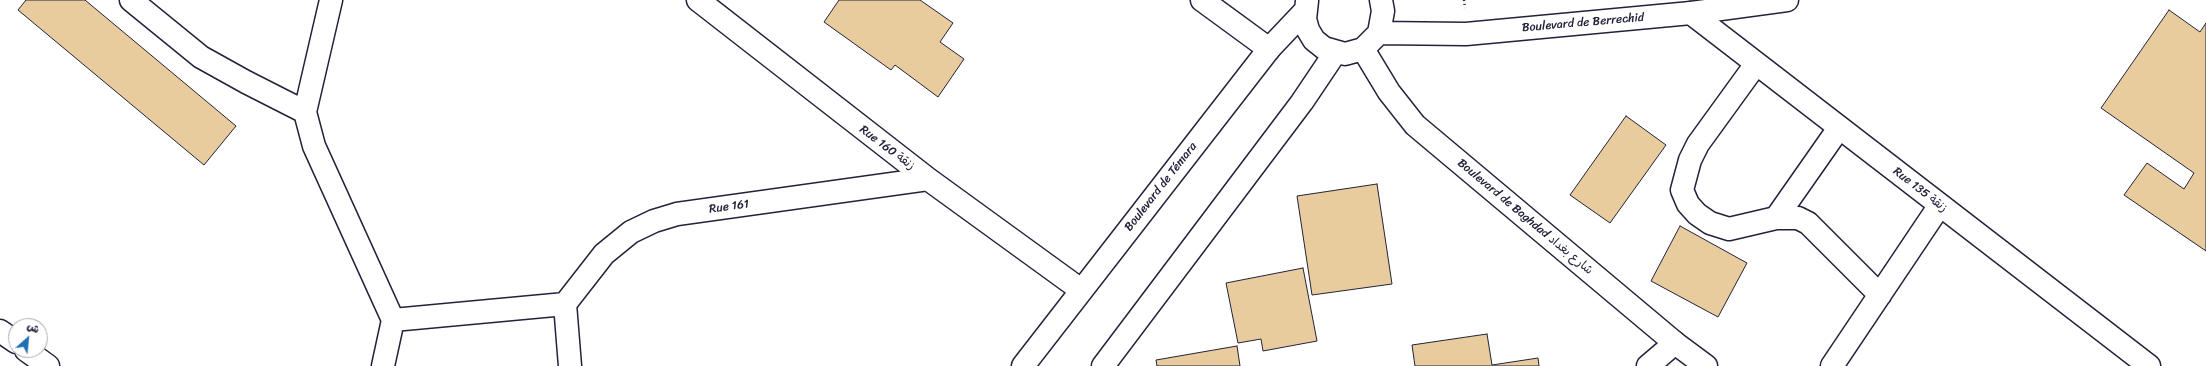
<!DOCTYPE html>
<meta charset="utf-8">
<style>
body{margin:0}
#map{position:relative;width:2206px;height:366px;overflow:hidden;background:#fff;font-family:Sriracha,"Playpen Sans Arabic",sans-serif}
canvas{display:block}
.north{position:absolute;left:8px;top:318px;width:40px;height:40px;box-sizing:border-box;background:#fff;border:1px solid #a7a7b1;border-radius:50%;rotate:27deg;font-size:11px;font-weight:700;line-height:16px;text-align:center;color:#22223b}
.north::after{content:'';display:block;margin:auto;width:14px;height:18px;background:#1f6fb2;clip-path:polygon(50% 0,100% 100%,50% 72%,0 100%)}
</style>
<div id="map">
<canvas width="2206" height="366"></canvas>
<div class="north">ش</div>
</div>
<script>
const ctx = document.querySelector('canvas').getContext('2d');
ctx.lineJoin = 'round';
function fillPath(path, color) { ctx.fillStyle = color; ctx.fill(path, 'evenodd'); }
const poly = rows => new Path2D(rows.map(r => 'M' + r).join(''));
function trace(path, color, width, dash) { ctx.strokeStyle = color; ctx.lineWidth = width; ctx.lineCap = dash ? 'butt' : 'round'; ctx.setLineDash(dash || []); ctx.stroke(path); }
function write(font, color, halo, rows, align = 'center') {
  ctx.font = font + ' Sriracha,"Playpen Sans Arabic",sans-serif'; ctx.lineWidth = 3; ctx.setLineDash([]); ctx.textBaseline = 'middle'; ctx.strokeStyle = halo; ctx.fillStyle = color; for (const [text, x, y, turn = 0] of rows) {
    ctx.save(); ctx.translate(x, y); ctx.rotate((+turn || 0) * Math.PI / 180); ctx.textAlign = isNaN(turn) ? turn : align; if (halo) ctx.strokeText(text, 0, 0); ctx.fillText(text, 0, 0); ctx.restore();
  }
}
const building = poly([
 [26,0,85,0,236,126,204,165,18,10,26,0],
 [839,0,920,0,953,23,940,42,964,59,938,97,895,65,891,70,824,22,839,0],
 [2169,10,2200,32,2206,23,2206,251,2124,195,2147,163,2184,189,2194,173,2101,108,2169,10],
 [1626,116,1666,145,1610,223,1570,195,1626,116],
 [1377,184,1392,284,1312,295,1297,196,1377,184],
 [1680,226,1747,263,1718,317,1651,281,1680,226],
 [1303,268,1317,341,1263,351,1261,339,1238,343,1226,283,1303,268],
 [1487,334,1492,365,1538,358,1539,366,1415,366,1412,345,1487,334],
 [1237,346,1240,366,1157,366,1156,360,1237,346]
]);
fillPath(building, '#e9cc9d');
trace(building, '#22223b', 1);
const street = poly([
 [131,0,201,57,246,82,305,112],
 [331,0,305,112,314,146,393,320,383,366],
 [698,0,928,179,1081,290],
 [1202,0,1269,49],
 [1691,13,2149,366],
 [1756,64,1698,144,1690,160,1682,190,1688,204,1697,214,1710,223,1729,229,1776,218,1798,218,1808,223,1880,295],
 [1776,218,1839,128],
 [565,304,604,254,631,232,654,221,677,214,928,179],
 [565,304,570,366],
 [393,320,565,304],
 [1648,366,1675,343],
 [1832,366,1940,205]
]);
const secondary = poly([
 [1307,1,1305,19,1308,30,1314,40,1324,48,1345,54,1363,49,1379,33,1383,11,1381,0],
 [1379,33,1466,34,1691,13,1787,0],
 [1363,49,1389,92,1415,125,1675,343,1706,366],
 [0,331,16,342],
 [26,350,48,366],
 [1023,366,1269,49,1304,12],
 [1103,366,1302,102,1335,53]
]);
trace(street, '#22223b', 25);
trace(secondary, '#22223b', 25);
trace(poly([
 [1464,0,1465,8]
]), '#22223b', 2.5, [1, 3]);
trace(street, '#fff', 22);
trace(secondary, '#fff', 22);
write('12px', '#22223b', '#fff', [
 ["Boulevard de Berrechid",1583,23,-5],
 ["Rue 160 زنقة",887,148,37],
 ["Boulevard de Témara",1161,187,-52],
 ["Rue 135 زنقة",1920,190,38],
 ["Rue 161",729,207,-8],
 ["Boulevard de Baghdad شارع بغداد",1525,217,40]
]);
</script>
